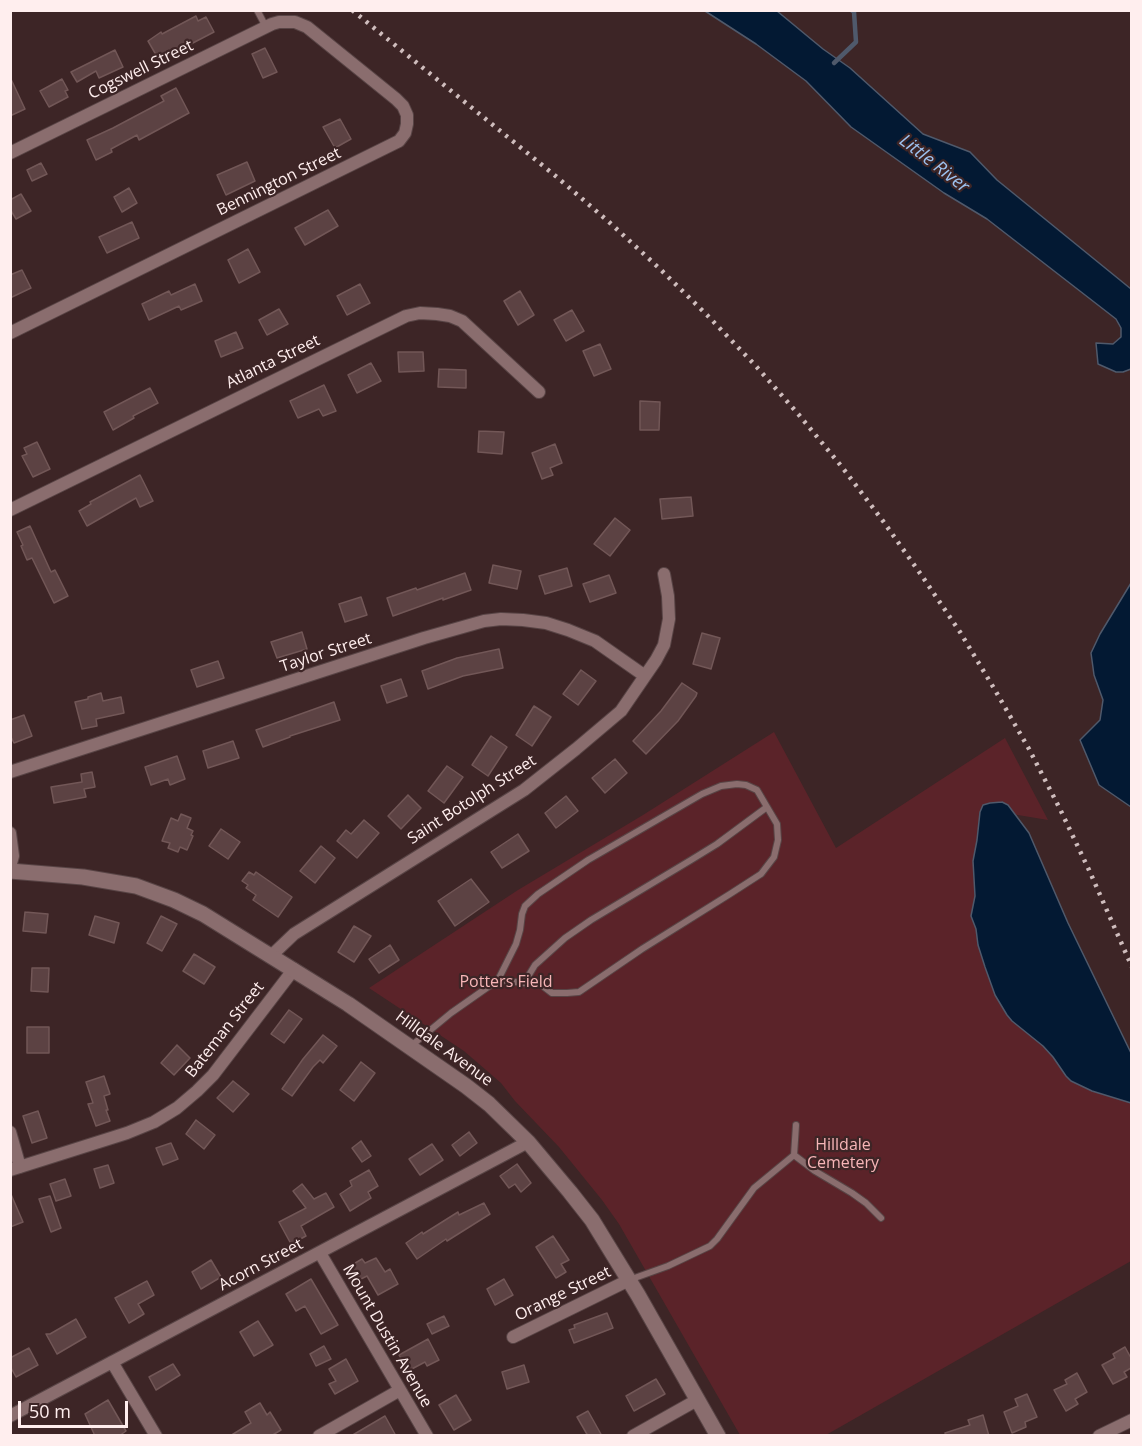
<!DOCTYPE html>
<style>
body{margin:0}
#map{position:relative;width:1142px;height:1446px;overflow:hidden;background:#3d2526;font-family:"Open Sans",sans-serif}
canvas{display:block}
.frame{position:absolute;inset:0;border:12px solid #fee;pointer-events:none}
.scale{position:absolute;left:18px;top:1401px;width:110px;height:27px;box-sizing:border-box;border:3px solid #fee;border-top:0;padding-left:8px;font-size:18px;line-height:21px;white-space:nowrap;color:#fee;-webkit-text-stroke:4px #3d2526;paint-order:stroke}
</style>
<div id="map">
<canvas width="1142" height="1446"></canvas>
<div class="frame"></div>
<div class="scale">50 m</div>
</div>
<script>
const ctx = document.querySelector('canvas').getContext('2d');
ctx.lineJoin = 'round';
function fillPath(path, color) { ctx.fillStyle = color; ctx.fill(path, 'evenodd'); }
const poly = rows => new Path2D(rows.map(r => 'M' + r).join(''));
function trace(path, color, width, dash) { ctx.strokeStyle = color; ctx.lineWidth = width; ctx.lineCap = dash ? 'butt' : 'round'; ctx.setLineDash(dash || []); ctx.stroke(path); }
function write(font, color, halo, rows, align = 'center') {
  ctx.font = font + ' "Open Sans",sans-serif'; ctx.lineWidth = 4.5; ctx.setLineDash([]); ctx.textBaseline = 'middle'; ctx.strokeStyle = halo; ctx.fillStyle = color; for (const [text, x, y, turn = 0] of rows) {
    ctx.save(); ctx.translate(x, y); ctx.rotate((+turn || 0) * Math.PI / 180); ctx.textAlign = isNaN(turn) ? turn : align; if (halo) ctx.strokeText(text, 0, 0); ctx.fillText(text, 0, 0); ctx.restore();
  }
}
fillPath(poly([
 [774,732,836,848,1005,738,1048,820,994,811,1131,1088,1131,1261,826,1435,740,1435,619,1224,602,1200,559,1147,515,1101,501,1083,464,1051,369,988,518,890,643,815]
]), '#5b2329');
const water = poly([
 [705,11,777,11,823,49,850,68,923,134,970,152,997,180,1131,289,1131,369,1123,372,1116,372,1098,364,1096,343,1113,344,1121,337,1121,328,1116,319,987,219,944,193,851,127,806,81,756,44,705,11],
 [1131,583,1131,807,1099,785,1080,740,1100,720,1103,700,1094,675,1091,653,1100,634,1131,583],
 [1002,802,1008,805,1029,833,1068,923,1131,1053,1131,1103,1092,1091,1071,1081,1066,1076,1053,1057,1043,1046,1012,1021,1007,1015,995,995,985,967,978,945,976,929,971,916,975,896,973,861,977,840,980,812,983,805,990,803,1002,802]
]);
fillPath(water, '#031933');
trace(water, '#4f596b', 1.5);
trace(poly([
 [834,63,856,42,854,12,851,10]
]), '#4f596b', 4.5);
const building = poly([
 [196,16,198,21,206,17,214,32,189,45,187,42,159,60,148,41,161,32,162,34,196,16],
 [265,48,277,72,263,78,252,54,265,48],
 [115,50,123,67,99,78,96,71,77,82,71,72,115,50],
 [10,77,25,109,10,116,10,77],
 [62,79,68,90,65,91,68,97,49,107,40,91,62,79],
 [176,88,189,113,139,140,137,135,111,149,112,152,96,160,87,140,113,128,164,101,161,96,176,88],
 [340,119,351,139,335,148,323,127,340,119],
 [247,162,255,181,226,195,217,175,247,162],
 [41,163,47,174,32,181,27,170,41,163],
 [129,188,137,203,122,212,114,197,129,188],
 [21,194,31,211,16,219,10,209,10,200,21,194],
 [328,210,338,226,305,245,295,228,328,210],
 [132,222,139,238,107,253,99,237,132,222],
 [248,249,260,272,239,283,228,260,248,249],
 [22,270,31,288,10,298,10,275,22,270],
 [195,284,202,301,181,310,179,306,149,320,142,304,169,291,171,295,195,284],
 [360,284,370,303,347,315,337,296,360,284],
 [520,291,534,315,518,325,504,301,520,291],
 [279,309,288,324,267,335,259,320,279,309],
 [572,310,584,331,566,341,554,320,572,310],
 [236,332,243,348,221,357,215,341,236,332],
 [600,344,611,369,594,376,583,351,600,344],
 [398,352,423,352,424,371,399,372,398,352],
 [371,363,381,381,357,393,348,375,371,363],
 [439,369,466,370,466,388,438,387,439,369],
 [324,385,336,411,323,416,319,409,298,418,290,401,324,385],
 [150,388,158,403,133,416,134,418,113,430,104,412,150,388],
 [640,401,660,402,659,430,640,430,640,401],
 [479,431,504,432,502,454,478,452,479,431],
 [37,442,50,469,33,477,22,456,27,454,24,448,37,442],
 [555,444,562,463,550,468,553,475,542,479,532,453,555,444],
 [140,475,153,501,140,507,136,498,87,526,79,511,91,504,90,502,140,475],
 [691,497,693,516,662,519,660,499,691,497],
 [615,518,630,530,610,556,594,544,615,518],
 [30,526,51,572,55,570,68,596,54,603,32,558,27,560,21,546,23,545,17,532,30,526],
 [493,565,521,571,517,589,489,583,493,565],
 [567,568,572,586,545,594,539,576,567,568],
 [465,573,471,590,443,600,443,598,393,616,387,598,416,588,417,590,465,573],
 [609,575,616,593,590,602,583,584,609,575],
 [361,597,367,615,345,622,339,604,361,597],
 [302,632,307,649,277,658,271,642,302,632],
 [702,633,720,638,711,669,693,664,702,633],
 [499,649,503,668,463,676,428,689,422,671,457,658,499,649],
 [218,661,224,678,197,687,191,670,218,661],
 [581,670,596,681,578,705,563,694,581,670],
 [401,679,407,696,387,703,381,686,401,679],
 [682,683,697,693,696,696,678,721,646,754,633,741,661,711,682,683],
 [101,693,103,701,121,697,124,713,96,719,97,726,82,729,75,702,88,699,88,697,101,693],
 [334,702,340,720,290,736,290,737,263,747,256,730,334,702],
 [534,706,551,717,532,746,516,735,534,706],
 [24,715,32,736,14,743,10,735,10,720,24,715],
 [491,736,507,747,488,776,472,765,491,736],
 [233,741,239,758,208,768,203,751,233,741],
 [177,756,185,779,170,785,168,779,151,785,145,767,177,756],
 [615,759,627,773,605,793,592,778,615,759],
 [447,766,463,777,444,803,428,791,447,766],
 [92,772,95,787,84,789,86,797,54,803,51,787,82,782,81,774,92,772],
 [408,795,421,808,401,829,388,816,408,795],
 [566,796,578,811,556,828,545,813,566,796],
 [181,814,191,818,187,828,193,831,191,835,193,836,187,850,180,847,178,852,168,848,170,843,162,841,171,818,178,821,181,814],
 [364,820,379,833,357,858,337,841,346,830,351,834,364,820],
 [221,829,240,842,228,859,209,846,221,829],
 [518,834,529,851,502,868,491,852,518,834],
 [321,846,335,858,315,883,300,871,321,846],
 [249,872,254,875,256,872,292,897,278,917,253,900,256,895,246,888,248,885,242,881,249,872],
 [471,879,489,902,455,926,438,901,471,879],
 [25,912,48,914,46,933,23,931,25,912],
 [95,916,119,923,114,943,89,935,95,916],
 [161,916,177,924,162,951,147,943,161,916],
 [354,926,371,936,354,962,338,952,354,926],
 [390,945,399,960,379,973,369,959,390,945],
 [194,954,215,967,204,984,183,971,194,954],
 [32,968,49,968,48,992,31,991,32,968],
 [289,1010,302,1019,284,1043,271,1034,289,1010],
 [27,1027,49,1027,49,1053,27,1053,27,1027],
 [323,1035,337,1046,323,1063,320,1060,313,1067,292,1096,282,1089,303,1059,323,1035],
 [177,1045,190,1058,174,1075,161,1063,177,1045],
 [361,1062,375,1073,354,1101,340,1090,361,1062],
 [104,1076,110,1094,104,1096,108,1110,106,1110,110,1121,96,1126,88,1104,93,1103,86,1082,104,1076],
 [233,1081,249,1094,233,1112,217,1098,233,1081],
 [38,1111,47,1138,32,1143,23,1116,38,1111],
 [196,1120,215,1135,204,1149,186,1134,196,1120],
 [469,1132,477,1143,460,1156,452,1145,469,1132],
 [361,1141,371,1156,362,1162,352,1148,361,1141],
 [171,1143,178,1159,163,1165,156,1148,171,1143],
 [432,1144,443,1160,420,1175,409,1159,432,1144],
 [517,1164,531,1183,521,1192,515,1184,509,1188,500,1176,517,1164],
 [108,1165,114,1183,100,1188,94,1169,108,1165],
 [369,1170,378,1186,368,1192,371,1198,350,1211,340,1194,352,1186,350,1181,369,1170],
 [65,1179,71,1196,56,1201,50,1184,65,1179],
 [302,1184,314,1199,326,1193,334,1207,301,1226,306,1236,291,1244,279,1222,306,1208,293,1191,302,1184],
 [10,1192,23,1222,10,1227,10,1192],
 [50,1196,61,1228,51,1232,39,1199,50,1196],
 [484,1203,490,1214,447,1241,446,1239,417,1259,406,1243,422,1232,423,1234,458,1212,459,1215,484,1203],
 [553,1236,569,1260,561,1264,566,1272,556,1278,536,1247,553,1236],
 [376,1258,385,1272,390,1269,398,1284,378,1295,367,1276,353,1283,345,1269,362,1259,365,1263,376,1258],
 [211,1260,221,1277,201,1289,192,1272,211,1260],
 [311,1279,338,1325,321,1334,305,1306,296,1311,286,1294,311,1279],
 [504,1279,513,1295,495,1305,487,1289,504,1279],
 [147,1281,154,1295,138,1304,144,1314,129,1323,115,1298,147,1281],
 [607,1313,613,1328,574,1343,569,1330,575,1328,574,1325,607,1313],
 [444,1316,449,1326,432,1334,427,1324,444,1316],
 [76,1319,86,1337,57,1354,46,1334,50,1334,76,1319],
 [258,1321,273,1345,254,1356,240,1332,258,1321],
 [428,1339,439,1360,427,1366,425,1362,408,1371,399,1355,428,1339],
 [324,1346,331,1359,316,1366,310,1354,324,1346],
 [1125,1347,1131,1358,1131,1368,1124,1372,1127,1377,1113,1384,1102,1365,1115,1358,1113,1354,1125,1347],
 [29,1348,38,1365,16,1377,10,1366,10,1358,29,1348],
 [346,1359,358,1381,335,1394,329,1384,336,1381,329,1369,346,1359],
 [173,1364,180,1375,156,1390,149,1377,173,1364],
 [524,1365,529,1382,507,1389,502,1372,524,1365],
 [1077,1373,1087,1392,1075,1399,1078,1404,1066,1411,1054,1390,1067,1384,1065,1380,1077,1373],
 [656,1379,665,1394,634,1411,626,1396,656,1379],
 [1027,1394,1037,1417,1025,1422,1026,1427,1012,1433,1004,1412,1018,1406,1015,1399,1027,1394],
 [456,1395,471,1420,454,1430,439,1405,456,1395],
 [108,1400,126,1431,119,1436,95,1436,85,1414,108,1400],
 [260,1403,267,1415,270,1412,281,1430,271,1436,230,1436,251,1423,245,1412,260,1403],
 [588,1411,602,1436,588,1436,577,1417,588,1411],
 [983,1415,989,1436,946,1436,945,1433,970,1425,968,1420,983,1415],
 [385,1416,396,1436,351,1436,385,1416]
]);
fillPath(building, '#5c4243');
trace(building, '#725757', 1.5);
const service = poly([
 [257,10,266,27],
 [524,983,535,965,565,938,591,920,691,860,717,844,767,807],
 [411,1046,451,1013,498,980,516,944,520,930,522,914,525,906,538,894,588,860,702,794,721,786,737,784,746,785,757,790,777,824,778,840,774,857,761,874,730,894,642,949,579,992,567,993,552,993,539,983,524,983,498,980],
 [796,1125,794,1155,815,1171,852,1193,866,1203,881,1218],
 [629,1280,668,1266,710,1246,717,1239,754,1188,794,1155]
]);
const minor = poly([
 [10,153,272,24,279,22,295,22,307,27,396,99,403,106,407,115,407,124,405,133,399,141,10,333],
 [10,510,406,316,420,313,437,314,450,316,462,321,539,392],
 [10,772,424,638,484,621,501,619,523,620,546,623,568,630,595,641,645,676],
 [10,833,13,856,10,867],
 [272,955,294,934,524,790,576,749,621,711,656,660,664,645,669,619,668,596,664,574],
 [10,1132,20,1167],
 [10,1170,127,1133,154,1122,177,1108,197,1091,213,1075,294,969],
 [320,1253,427,1436],
 [513,1337,629,1280],
 [112,1362,156,1436],
 [10,1416,528,1142],
 [319,1436,400,1390],
 [633,1436,697,1400],
 [1099,1436,1132,1420]
]);
const secondary = poly([
 [10,871,83,877,136,886,174,900,203,914,348,1004,466,1086,489,1104,528,1142,570,1192,592,1220,638,1295,718,1436]
]);
trace(service, '#584445', 8);
trace(minor, '#584445', 14);
trace(secondary, '#584445', 17);
trace(service, '#8a6d6e', 6);
trace(minor, '#8a6d6e', 12);
trace(secondary, '#8a6d6e', 15);
trace(poly([
 [352,10,558,178,609,222,659,268,707,315,754,364,799,415,842,467,883,521,922,576,960,632,995,690,1029,749,1060,809,1089,870,1132,967]
]), '#cfbdbd', 4.5, [3, 6]);
write('16px', '#fee', '#3d2526', [
 ["Cogswell Street",141,70,-26],
 ["Bennington Street",279,182,-26],
 ["Atlanta Street",273,362,-26],
 ["Taylor Street",326,653,-18],
 ["Saint Botolph Street",472,800,-33],
 ["Bateman Street",225,1030,-52],
 ["Hilldale Avenue",444,1049,36],
 ["Acorn Street",261,1265,-28],
 ["Orange Street",563,1294,-26],
 ["Mount Dustin Avenue",387,1336,60]
]);
write('16px', '#f7b5b7', '#3d2526', [
 ["Potters Field",506,982],
 ["Hilldale",843,1145],
 ["Cemetery",843,1163]
]);
write('italic 18px', '#9dc2f0', '#3d2526', [
 ["Little River",934,164,38]
]);
</script>
